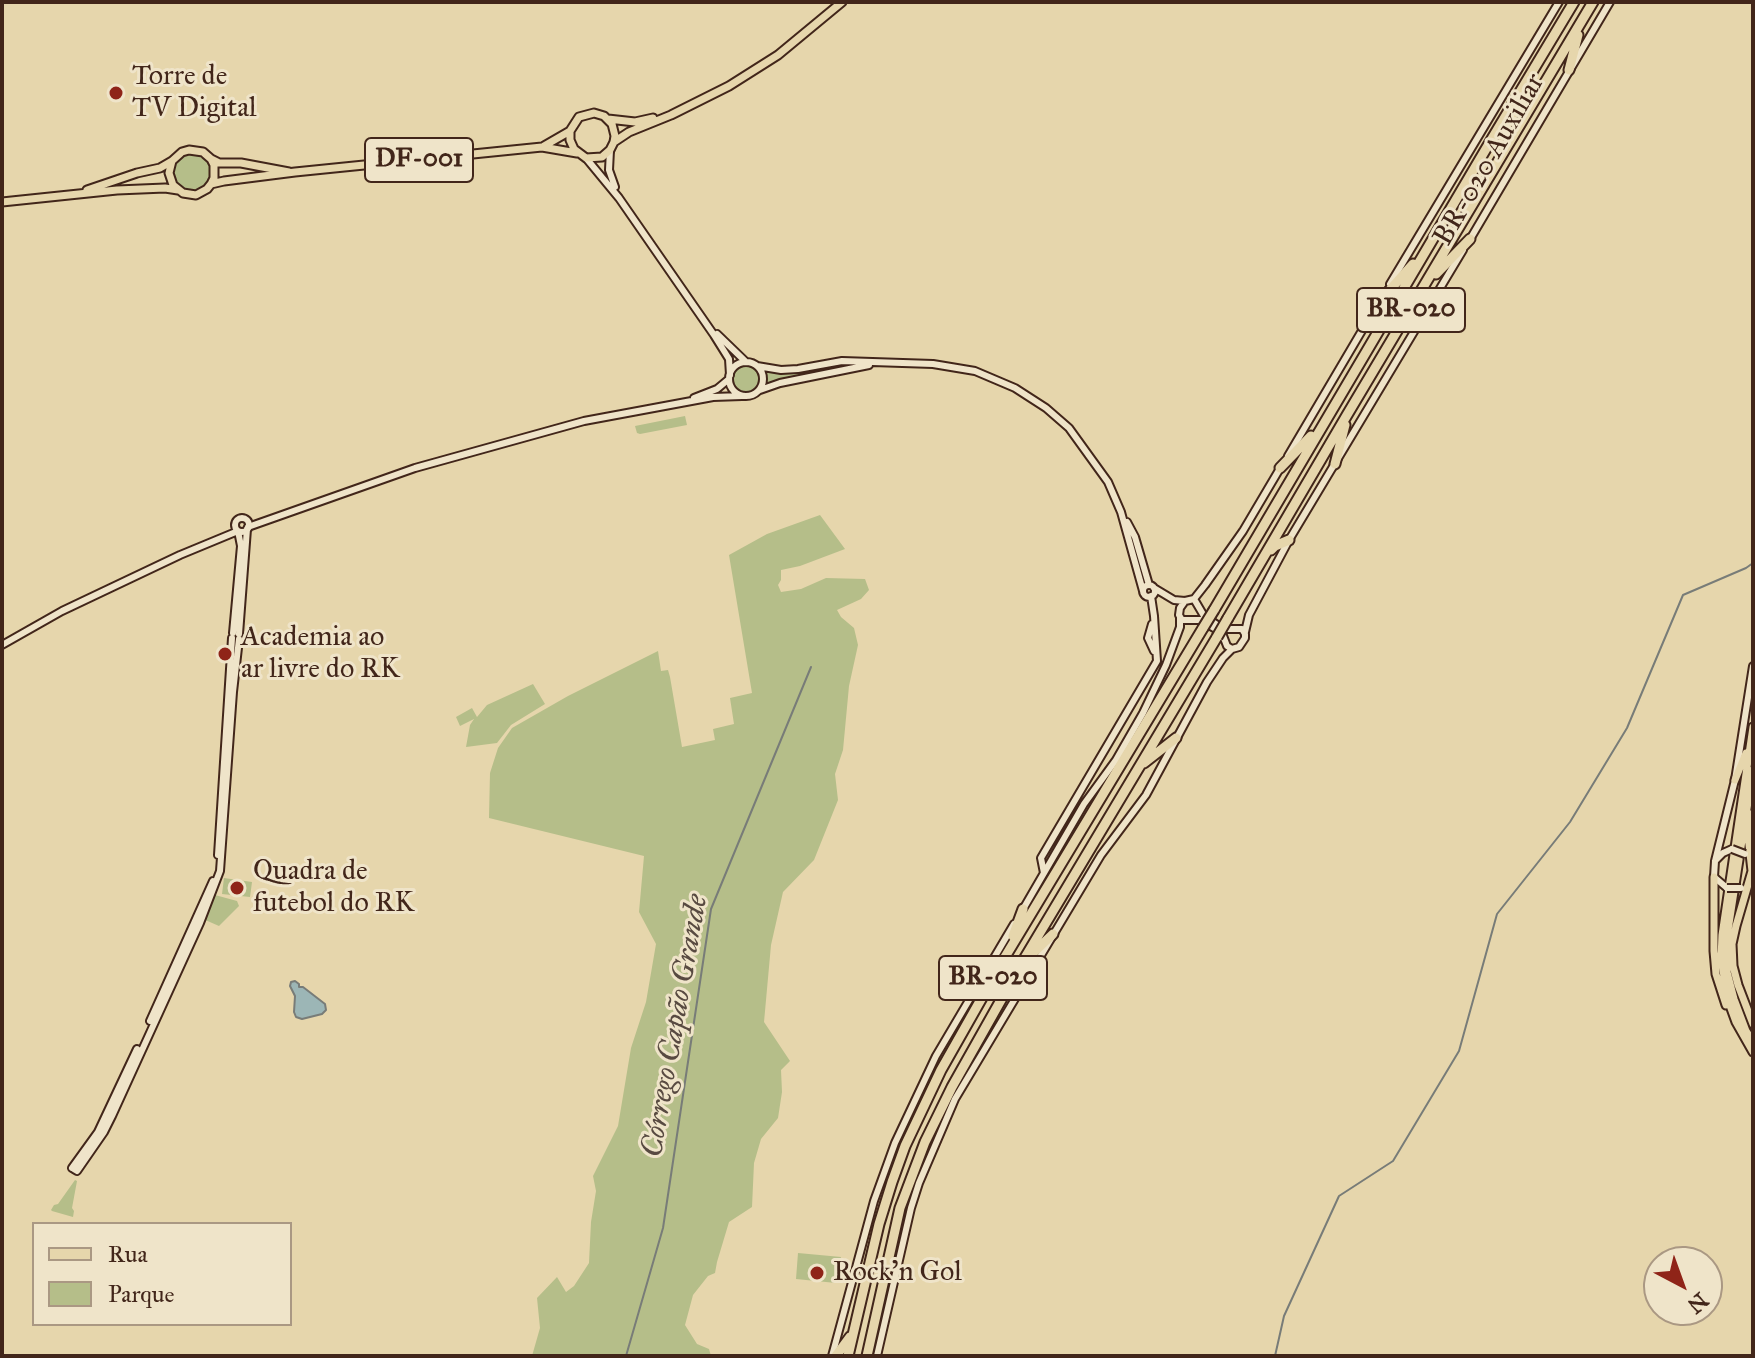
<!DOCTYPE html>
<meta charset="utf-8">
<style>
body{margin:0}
#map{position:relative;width:1755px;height:1358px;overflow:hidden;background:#e6d6ac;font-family:"IM FELL Great Primer",serif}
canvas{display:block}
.frame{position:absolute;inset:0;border:4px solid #42261a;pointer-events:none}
.legend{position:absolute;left:32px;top:1222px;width:260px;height:104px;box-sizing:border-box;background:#efe4c9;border:2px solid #aa9883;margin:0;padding:10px 14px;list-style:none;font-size:24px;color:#42261a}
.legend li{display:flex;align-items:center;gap:16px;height:40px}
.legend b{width:40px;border:2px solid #aa9883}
.north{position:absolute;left:1643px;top:1246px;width:80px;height:80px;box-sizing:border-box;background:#efe4c9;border:2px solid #aa9883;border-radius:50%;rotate:139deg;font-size:22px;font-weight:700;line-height:32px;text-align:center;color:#42261a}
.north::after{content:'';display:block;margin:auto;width:28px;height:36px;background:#8f2418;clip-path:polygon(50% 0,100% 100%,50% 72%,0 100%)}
</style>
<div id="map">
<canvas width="1755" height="1358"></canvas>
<div class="frame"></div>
<ul class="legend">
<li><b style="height:10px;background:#e6d6ac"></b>Rua</li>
<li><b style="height:22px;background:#b5be89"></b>Parque</li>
</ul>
<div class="north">N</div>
</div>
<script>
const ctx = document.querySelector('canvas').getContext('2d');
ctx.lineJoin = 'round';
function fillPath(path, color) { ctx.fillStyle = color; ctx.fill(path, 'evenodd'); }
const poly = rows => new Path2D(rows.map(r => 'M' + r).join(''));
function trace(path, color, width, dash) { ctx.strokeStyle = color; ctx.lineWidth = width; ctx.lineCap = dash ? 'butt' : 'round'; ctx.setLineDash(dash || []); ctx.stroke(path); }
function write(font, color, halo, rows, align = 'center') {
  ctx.font = font + ' "IM FELL Great Primer",serif'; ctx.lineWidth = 6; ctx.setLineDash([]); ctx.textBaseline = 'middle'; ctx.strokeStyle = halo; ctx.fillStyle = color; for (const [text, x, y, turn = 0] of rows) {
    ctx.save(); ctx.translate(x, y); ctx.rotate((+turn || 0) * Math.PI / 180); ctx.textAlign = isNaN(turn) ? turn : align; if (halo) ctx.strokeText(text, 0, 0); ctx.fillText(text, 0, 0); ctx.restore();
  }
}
fillPath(poly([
 [188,153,201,155,206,159,212,171,211,177,207,187,191,194,173,183,172,165,181,155],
 [840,362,873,363,766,384,765,368,774,371],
 '730 379a16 16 0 1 1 32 0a16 16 0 1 1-32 0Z',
 [685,416,687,425,640,434,637,433,635,426],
 [820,515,845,549,800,566,781,570,781,580,778,585,781,592,801,589,826,578,865,579,869,590,861,599,837,610,841,617,854,628,858,645,849,686,843,750,835,774,838,800,814,860,783,892,771,945,764,1022,790,1061,781,1070,782,1092,778,1118,761,1139,754,1163,752,1207,729,1222,717,1262,715,1273,708,1276,693,1295,685,1325,697,1344,709,1349,711,1356,532,1356,540,1328,537,1298,557,1277,566,1292,574,1286,589,1263,591,1222,596,1191,593,1176,618,1126,631,1048,646,1002,656,944,639,912,644,856,489,818,490,773,498,748,512,728,568,696,658,651,661,671,668,670,670,677,682,747,715,740,713,729,734,724,730,698,752,693,729,555,767,534],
 [533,684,545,704,511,725,497,743,466,747,470,725,474,719,460,726,456,717,472,708,477,717,487,705],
 [224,878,252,882,250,897,222,894],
 [215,895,237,901,239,906,219,926,203,919],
 [75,1180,77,1181,72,1208,74,1211,73,1217,52,1211,51,1210,54,1205,58,1204],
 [798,1253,841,1257,836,1283,796,1279]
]), '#b5be89');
const water = poly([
 [295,981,299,984,299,987,303,987,325,1004,326,1010,322,1014,302,1019,296,1017,294,1012,295,996,290,986,291,982,295,981]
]);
fillPath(water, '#9cb6b6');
trace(water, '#787c78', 2);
trace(poly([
 [626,1356,663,1228,711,909,811,667],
 [1275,1356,1284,1316,1339,1196,1393,1161,1459,1051,1497,914,1570,822,1627,728,1683,595,1746,568,1753,563]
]), '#787c78', 2);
const secondary = poly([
 [610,150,609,170,615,187],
 [586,158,619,198,714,335,729,359,730,375],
 [1469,241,1610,2],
 [1390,284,1559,2],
 [717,334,746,362],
 '729 379a17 17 0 1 1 34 0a17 17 0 1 1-34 0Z',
 [757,366,781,370,798,369,842,361,933,364,975,371,1015,388,1046,408,1069,428,1108,482,1121,512,1143,591],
 [760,390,780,383,869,365],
 [694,398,717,389,729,379],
 [1288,456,1380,300],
 '235 525a7 7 0 1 1 14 0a7 7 0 1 1-14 0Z',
 [1127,522,1135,537,1149,585],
 [248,527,415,468,584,421,713,397,742,396],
 '1143 591a6 6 0 1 1 12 0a6 6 0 1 1-12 0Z',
 [1154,588,1174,600,1185,601],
 [1152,624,1148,638,1154,651],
 [1245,632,1249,615,1289,540,1463,250],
 [239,634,247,529],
 [2,645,62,611,180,555,238,531,241,546,233,633],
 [1232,649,1227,646,1222,633,1201,620,1182,620,1179,615,1180,608,1185,601,1194,599,1205,585,1243,531,1282,465],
 [218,855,232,638],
 [1715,861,1723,853,1732,849],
 [1044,873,1041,858,1157,661,1154,616,1151,596],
 [1727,888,1714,877,1715,861,1735,780,1753,666],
 [1022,911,1084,804,1116,760,1143,713,1166,665,1180,627,1180,617],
 [150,1021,213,881],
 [72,1168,77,1171,104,1132,112,1116,200,923,220,871,233,692,239,639],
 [72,1168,98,1132,137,1049],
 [832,1356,874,1201,895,1143,936,1056,1014,924],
 [877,1356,911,1208,919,1183,955,1099,1101,855,1146,795,1207,682,1223,658,1232,649,1239,647,1245,638,1245,634,1242,629,1223,629,1204,616,1194,599]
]);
const primary = poly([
 [608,119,635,122,653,118],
 [614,142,629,132,671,115,729,86,778,55,842,2],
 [544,146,570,131,579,117,594,113,604,116,612,124,615,136,614,142,610,150,602,157,586,158,574,149,570,140,570,131],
 [211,159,219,163,241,163,289,172],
 [211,184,214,178,214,165,211,159,203,152,189,150,182,152,172,161,169,173,173,185,183,193,196,195,207,189,211,184,224,181,295,172,542,147,577,153],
 [87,190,137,173,160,168,172,161],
 [2,202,117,190,165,188,178,190],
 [1753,727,1722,935,1721,959,1728,1000,1736,1022,1753,1052],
 [1753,770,1726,943,1727,972,1734,999,1746,1031,1753,1042],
 [1735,780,1746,753],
 [1753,813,1748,836,1752,871,1736,926,1732,944,1733,966,1738,985,1753,1024],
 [1714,877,1714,951,1716,974,1726,1005]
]);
const highway = poly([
 [1569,70,1578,35],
 [1436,274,1470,239],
 [1380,301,1413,264],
 [1335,464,1345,425],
 [1280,468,1311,436],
 [1271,550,1275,546,1289,540],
 [1214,610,1493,137,1574,2],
 [1228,618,1347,415,1593,2],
 [1144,763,1176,738],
 [1013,936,1023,909],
 [1032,954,1053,934],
 [836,1356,850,1337],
 [848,1356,879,1224,892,1182,905,1146,941,1070,1005,957,1203,628],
 [867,1356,900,1208,925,1142,952,1087,1023,961,1217,637]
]);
trace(secondary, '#42261a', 10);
trace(primary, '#42261a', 11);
trace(highway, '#42261a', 13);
trace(secondary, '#efe4c9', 6);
trace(primary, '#e6d6ac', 7);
trace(highway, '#e6d6ac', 9);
const secondaryBridge = poly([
 [1732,849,1745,854],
 [1727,888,1741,888]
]);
const highwayBridge = poly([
 [1203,628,1214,610],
 [1217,637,1228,618]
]);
trace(secondaryBridge, '#42261a', 10, []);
trace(highwayBridge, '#42261a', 13, []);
trace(secondaryBridge, '#efe4c9', 6);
trace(highwayBridge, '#e6d6ac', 9);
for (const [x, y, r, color] of [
 [116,93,8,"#8f2418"],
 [225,654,8,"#8f2418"],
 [237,888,8,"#8f2418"],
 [817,1273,8,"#8f2418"]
]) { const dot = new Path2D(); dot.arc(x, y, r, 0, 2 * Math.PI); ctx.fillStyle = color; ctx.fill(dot); trace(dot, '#efe4c9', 3); }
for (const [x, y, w] of [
 [419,160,108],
 [1411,310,108],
 [993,978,108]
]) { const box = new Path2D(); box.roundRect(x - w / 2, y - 22, w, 44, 6); ctx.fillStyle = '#efe4c9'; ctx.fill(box); trace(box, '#42261a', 2); }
write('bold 26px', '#42261a', null, [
 ["DF-001",419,160],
 ["BR-020",1411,310],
 ["BR-020",993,978]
]);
write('28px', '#42261a', '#efe4c9', [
 ["Torre de",132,77],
 ["TV Digital",132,109],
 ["Academia ao",241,638],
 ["ar livre do RK",241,670],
 ["Quadra de",253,872],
 ["futebol do RK",253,904],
 ["Rock'n Gol",833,1273]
], 'left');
write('28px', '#42261a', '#efe4c9', [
 ["BR-020 Auxiliar",1490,160,-60]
]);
write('italic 30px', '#584a41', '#efe4c9', [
 ["Córrego Capão Grande",676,1026,-80]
]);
</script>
